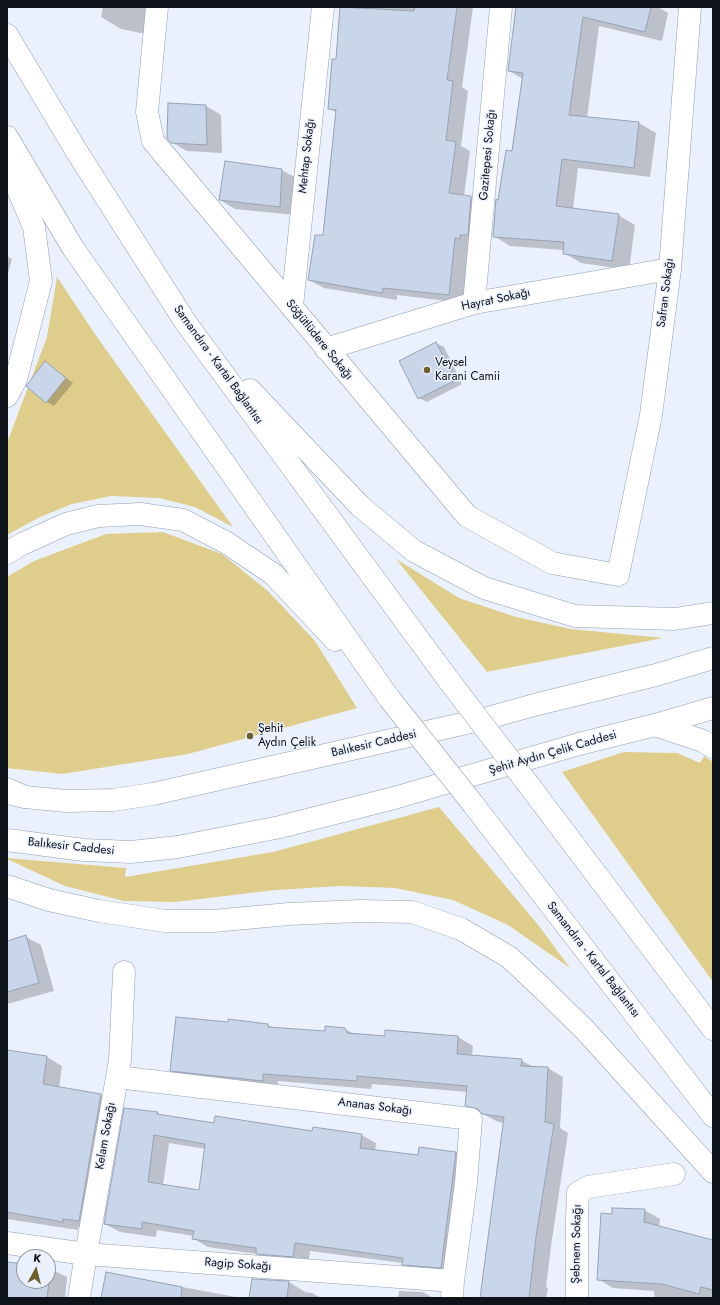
<!DOCTYPE html>
<meta charset="utf-8">
<style>
body{margin:0}
#map{position:relative;width:720px;height:1305px;overflow:hidden;background:#eaf1fd;font-family:Jost,sans-serif}
canvas{display:block}
.frame{position:absolute;inset:0;border:8px solid #0e1219;pointer-events:none}
.north{position:absolute;left:16px;top:1249px;width:40px;height:40px;box-sizing:border-box;background:#eaf1fd;border:1px solid #9298a2;border-radius:50%;rotate:7deg;font-size:11px;font-weight:700;line-height:16px;text-align:center;color:#0e1219}
.north::after{content:'';display:block;margin:auto;width:14px;height:18px;background:#6c5f2c;clip-path:polygon(50% 0,100% 100%,50% 72%,0 100%)}
</style>
<div id="map">
<canvas width="720" height="1305"></canvas>
<div class="frame"></div>
<div class="north">K</div>
</div>
<script>
const ctx = document.querySelector('canvas').getContext('2d');
ctx.lineJoin = 'round';
function fillPath(path, color) { ctx.fillStyle = color; ctx.fill(path, 'evenodd'); }
const poly = rows => new Path2D(rows.map(r => 'M' + r).join(''));
function trace(path, color, width, dash) { ctx.strokeStyle = color; ctx.lineWidth = width; ctx.lineCap = dash ? 'butt' : 'round'; ctx.setLineDash(dash || []); ctx.stroke(path); }
function write(font, color, halo, rows, align = 'center') {
  ctx.font = font + ' Jost,sans-serif'; ctx.lineWidth = 3; ctx.setLineDash([]); ctx.textBaseline = 'middle'; ctx.strokeStyle = halo; ctx.fillStyle = color; for (const [text, x, y, turn = 0] of rows) {
    ctx.save(); ctx.translate(x, y); ctx.rotate((+turn || 0) * Math.PI / 180); ctx.textAlign = isNaN(turn) ? turn : align; if (halo) ctx.strokeText(text, 0, 0); ctx.fillText(text, 0, 0); ctx.restore();
  }
}
fillPath(poly([
 [57,277,97,337,233,527,195,507,159,498,111,496,72,504,40,517,7,535,7,443,47,337],
 [163,532,222,554,268,591,315,641,357,708,188,754,62,774,7,768,7,577,34,561,106,534],
 [396,559,459,598,516,617,571,629,663,638,487,672],
 [624,752,677,753,700,763,704,756,713,762,713,982,562,772],
 [439,807,539,926,570,968,508,925,453,900,395,888,341,886,275,890,175,902,124,901,65,886,7,859,7,858,126,868,125,877,273,852]
]), '#dfce8b');
fillPath(poly([
 [103,7,162,7,155,36,121,29,101,17],
 [350,7,473,7,462,87,468,91,461,146,470,151,464,196,471,197,486,206,464,303,397,295,397,300,324,288,309,280,324,236,337,113,329,108,337,61],
 [514,7,658,7,668,13,662,41,599,26,587,118,639,123,656,133,650,177,578,168,573,209,618,215,635,225,629,270,581,263,564,253,564,250,510,246,494,236,499,201,513,152,523,79,509,71,516,9],
 [206,106,221,115,222,153,187,151,171,142],
 [281,170,297,178,295,215,235,209,220,200],
 [7,256,12,259,7,277],
 [436,343,444,347,462,384,427,402,419,398],
 [46,363,73,383,54,406,47,402,28,386],
 [26,937,41,945,54,991,7,1004,7,942],
 [229,1023,268,1025,274,1028,325,1033,345,1029,354,1034,386,1037,458,1037,473,1046,472,1056,521,1060,535,1068,548,1068,563,1077,560,1128,568,1133,551,1246,546,1287,548,1288,546,1298,482,1298,504,1123,498,1122,466,1105,468,1092,372,1084,371,1089,278,1081,277,1089,186,1079,171,1070],
 [7,1051,47,1057,62,1066,59,1088,101,1095,116,1104,94,1229,78,1227,78,1230,7,1219],
 [157,1113,163,1116,215,1124,361,1135,376,1143,375,1151,419,1156,456,1152,470,1161,456,1275,418,1273,403,1263,310,1251,308,1265,271,1262,257,1254,208,1247,194,1239,194,1236,157,1230,156,1237,120,1232,105,1224],
 [169,1143,206,1149,200,1191,163,1185],
 [644,1210,660,1219,659,1227,713,1241,713,1298,655,1298,654,1291,613,1288,598,1279,613,1215],
 [7,1263,24,1265,24,1281,48,1281,48,1268,67,1277,65,1298,7,1298],
 [107,1273,241,1298,102,1298],
 [253,1280,289,1282,305,1292,312,1293,321,1298,250,1298],
 [399,1291,423,1292,433,1298,398,1298]
]), '#0003');
const building = poly([
 [340,7,414,11,415,7,457,7,447,80,453,81,446,140,456,142,449,193,471,196,468,235,460,235,460,239,455,238,449,295,383,288,382,293,308,280,315,235,323,235,336,110,328,109,332,59,336,59,340,7],
 [516,7,651,7,645,32,583,17,569,115,639,122,634,168,562,159,556,206,619,214,612,261,563,254,564,242,493,237,496,199,498,200,506,150,512,151,523,73,508,71,516,7],
 [168,103,206,105,207,145,171,143,167,138,168,103],
 [225,161,282,169,280,207,219,200,225,161],
 [436,342,456,380,418,399,399,361,436,342],
 [45,361,66,378,46,403,26,386,45,361],
 [26,935,39,983,7,992,7,941,26,935],
 [176,1017,228,1022,228,1019,268,1024,268,1027,325,1031,325,1026,345,1028,347,1033,385,1036,385,1030,458,1036,457,1054,522,1059,521,1066,548,1067,545,1122,554,1124,536,1237,529,1298,480,1298,504,1117,482,1114,478,1109,465,1106,467,1086,357,1076,357,1081,263,1074,263,1081,170,1071,176,1017],
 [7,1050,47,1056,43,1084,101,1094,79,1221,63,1219,63,1222,7,1212,7,1050],
 [124,1108,158,1112,157,1114,214,1123,215,1116,312,1131,313,1127,362,1134,360,1148,418,1155,419,1147,456,1152,441,1268,402,1265,403,1258,295,1243,293,1257,256,1254,256,1248,192,1239,194,1231,142,1222,142,1229,104,1224,124,1108],
 [154,1135,205,1144,199,1190,148,1182,154,1135],
 [612,1208,645,1209,644,1222,713,1240,713,1290,701,1287,699,1294,662,1284,597,1280,601,1213,612,1214,612,1208],
 [7,1262,24,1264,24,1281,48,1281,48,1267,51,1267,47,1298,7,1298,7,1262],
 [106,1272,182,1287,181,1298,101,1298,106,1272],
 [252,1279,289,1281,287,1298,249,1298,252,1279]
]);
fillPath(building, '#c9d5e9');
trace(building, '#96a2b4', 1);
const street = poly([
 [157,7,147,112,153,141,467,516,552,563,618,575,651,415,670,269,690,7],
 [474,303,501,7],
 [292,306,323,7],
 [326,349,474,303,670,269],
 [117,1077,471,1119,466,1183,453,1281],
 [7,1243,86,1254,453,1281,452,1298],
 [79,1298,86,1254,120,1060,124,972],
 [577,1298,577,1219,578,1193,588,1187,674,1174]
]);
const secondary = poly([
 [7,793,25,797,66,801,113,800,153,794,484,719,538,704,656,675,713,658],
 [7,840,84,850,131,852,178,847,280,827,394,798,579,744,655,725,713,708]
]);
const highway = poly([
 [7,35,77,152,186,323,450,682],
 [7,137,73,248,389,698],
 [7,164,34,227,41,281,16,379,7,396],
 [250,390,360,506,414,551,484,588,575,616,675,619,713,613],
 [7,553,22,544,66,524,98,516,140,514,183,520,227,543,273,574,335,640],
 [655,725,703,741,713,747],
 [528,784,713,1029],
 [7,789,25,797],
 [473,804,713,1116],
 [7,886,49,900,99,911,165,921,213,921,289,914,360,911,412,912,461,929,509,957,541,987,585,1030,713,1172]
]);
trace(street, '#929eb0', 23);
trace(secondary, '#929eb0', 23);
trace(highway, '#929eb0', 23);
trace(street, '#fff', 22);
trace(secondary, '#fff', 22);
trace(highway, '#fff', 22);
const highwayBridge = poly([
 [450,682,528,784],
 [389,698,473,804]
]);
trace(highwayBridge, '#929eb0', 23, []);
trace(highwayBridge, '#fff', 22);
for (const [x, y, r, color] of [
 [427,370,4,"#6c5f2c"],
 [250,736,4,"#6c5f2c"]
]) { const dot = new Path2D(); dot.arc(x, y, r, 0, 2 * Math.PI); ctx.fillStyle = color; ctx.fill(dot); trace(dot, '#eaf1fd', 1.5); }
write('12px', '#0e1219', '#eaf1fd', [
 ["Gazitepesi Sokağı",488,155,-85],
 ["Mehtap Sokağı",307,156,-84],
 ["Safran Sokağı",666,293,-83],
 ["Hayrat Sokağı",496,300,-12],
 ["Söğütlüdere Sokağı",319,340,51],
 ["Samandıra - Kartal Bağlantısı",218,365,54],
 ["Balıkesir Caddesi",374,744,-13],
 ["Şehit Aydın Çelik Caddesi",553,753,-16],
 ["Balıkesir Caddesi",71,847,6],
 ["Samandıra - Kartal Bağlantısı",593,960,52],
 ["Ananas Sokağı",375,1107,7],
 ["Kelam Sokağı",106,1136,-80],
 ["Şebnem Sokağı",577,1244,-89],
 ["Ragip Sokağı",238,1265,4]
]);
write('12px', '#0e1219', '#eaf1fd', [
 ["Veysel",435,363],
 ["Karani Camii",435,377],
 ["Şehit",258,729],
 ["Aydın Çelik",258,743]
], 'left');
</script>
